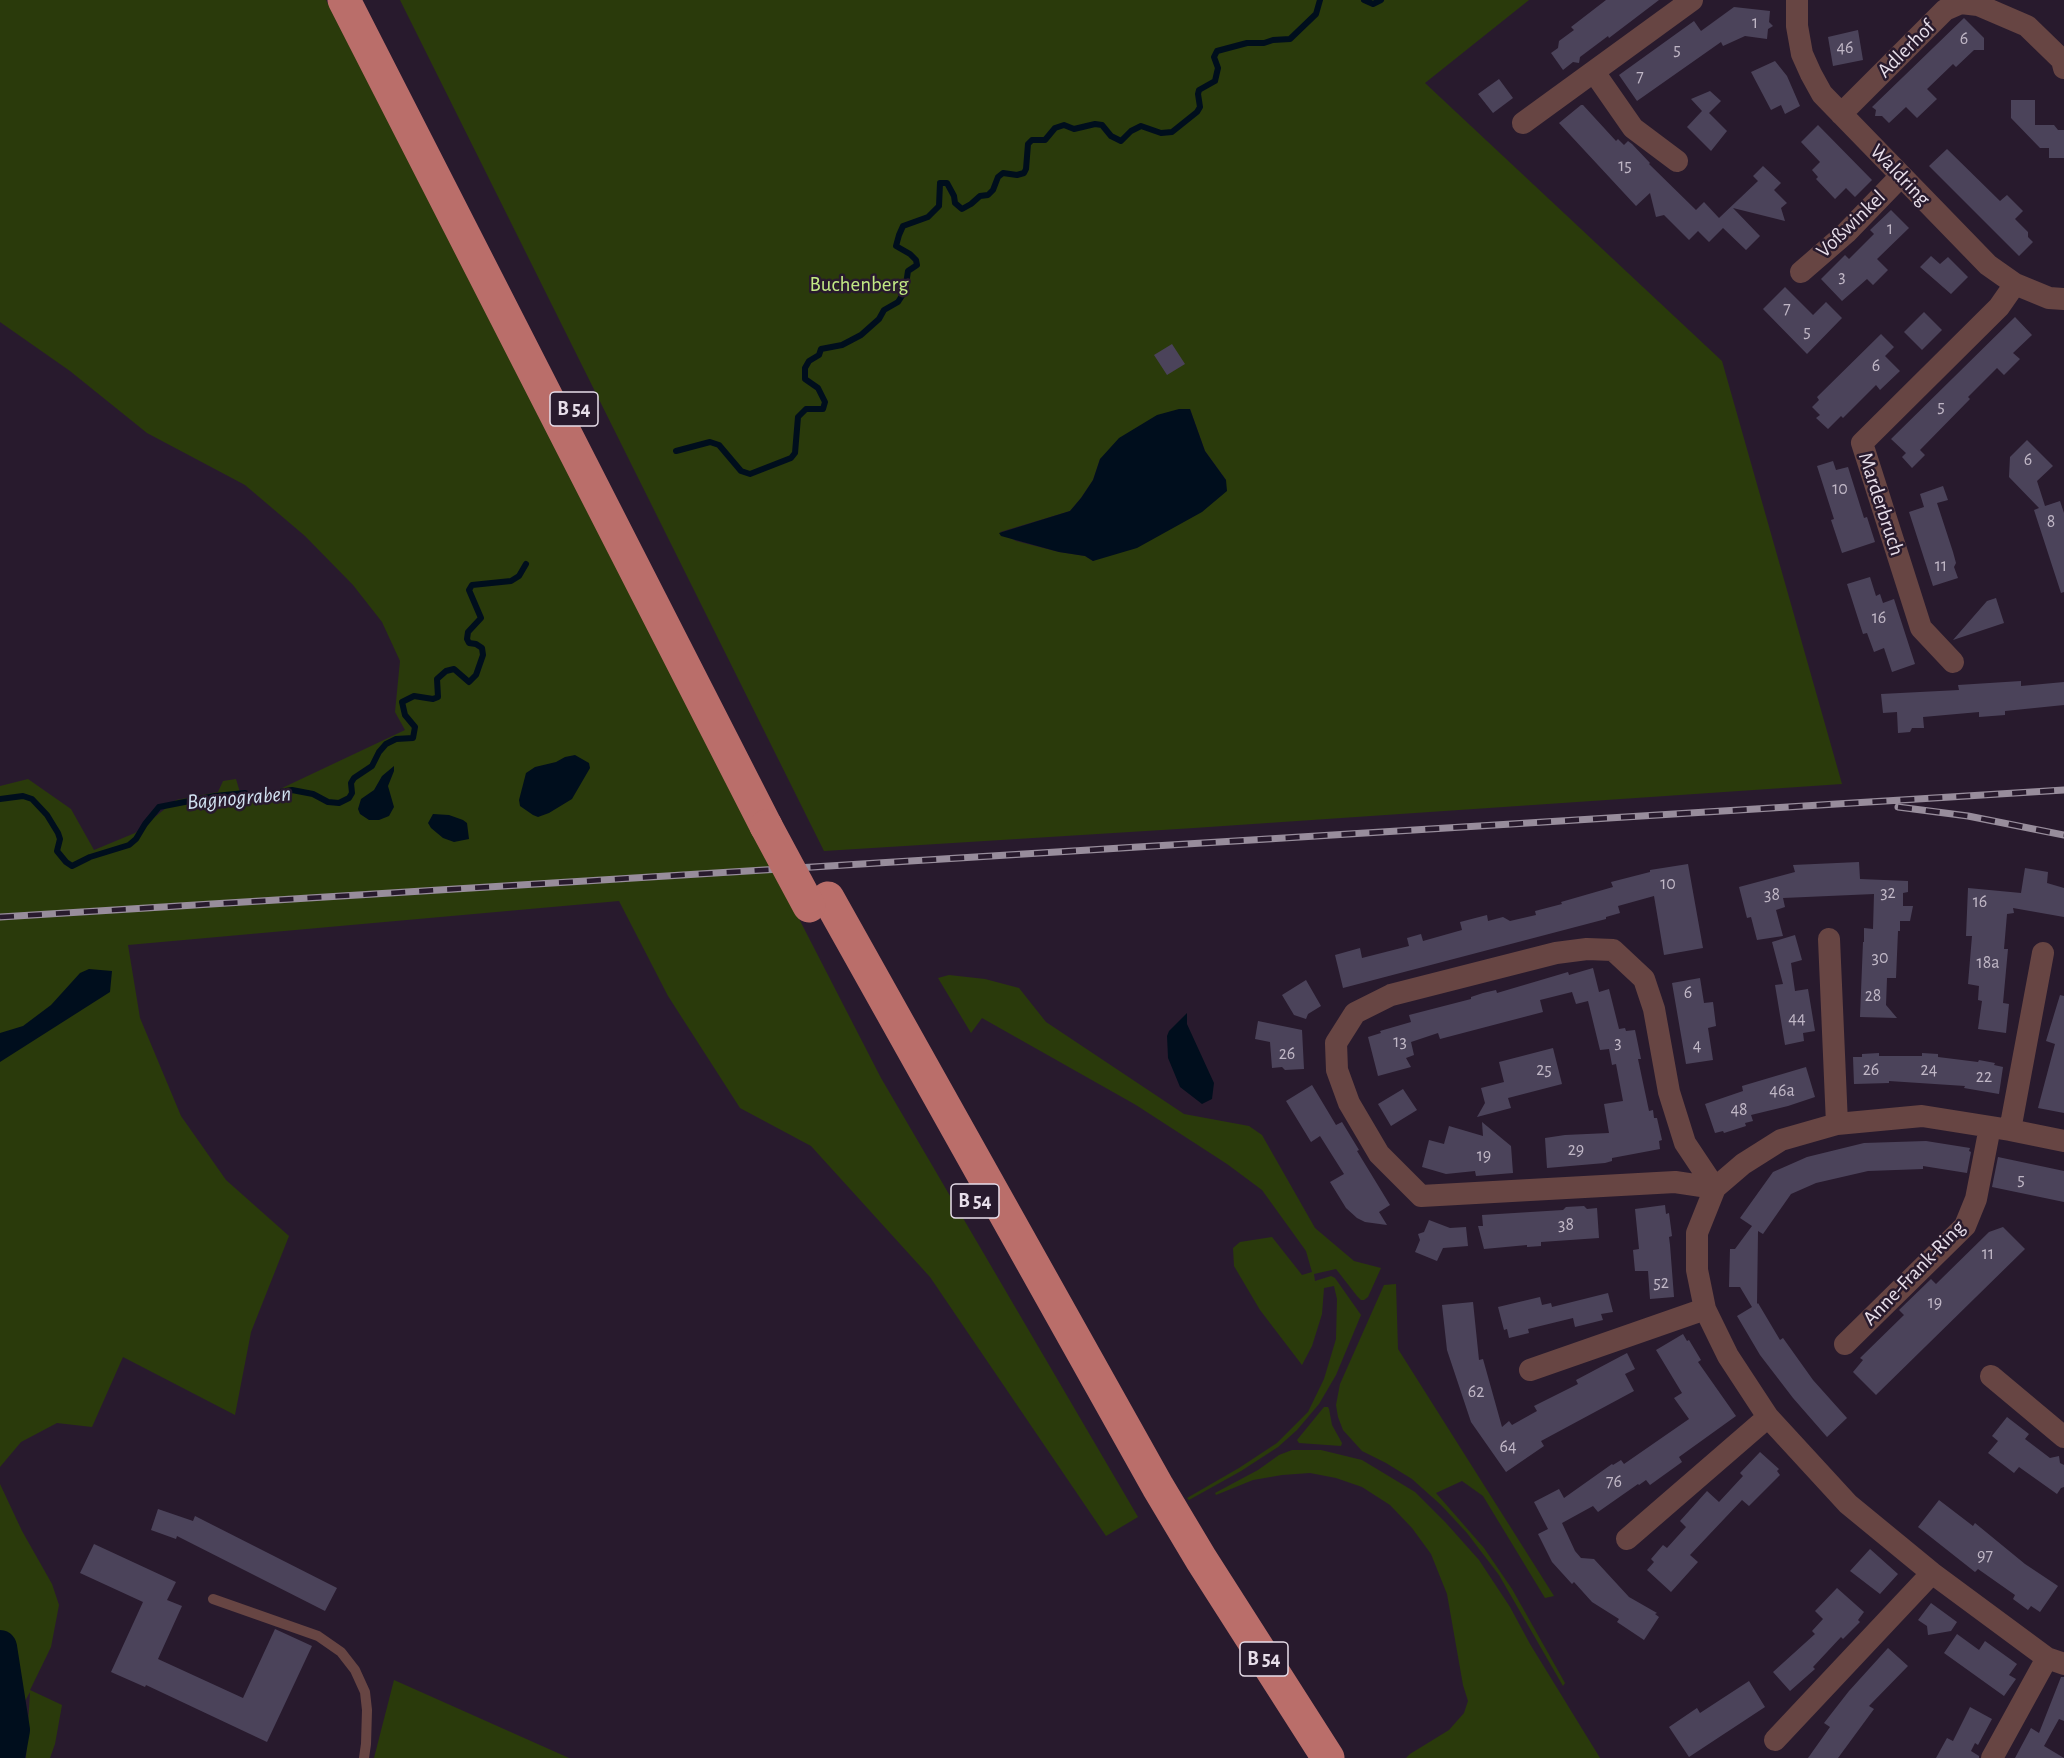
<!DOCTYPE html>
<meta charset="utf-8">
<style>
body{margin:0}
canvas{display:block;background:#281a2d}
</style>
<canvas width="2064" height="1758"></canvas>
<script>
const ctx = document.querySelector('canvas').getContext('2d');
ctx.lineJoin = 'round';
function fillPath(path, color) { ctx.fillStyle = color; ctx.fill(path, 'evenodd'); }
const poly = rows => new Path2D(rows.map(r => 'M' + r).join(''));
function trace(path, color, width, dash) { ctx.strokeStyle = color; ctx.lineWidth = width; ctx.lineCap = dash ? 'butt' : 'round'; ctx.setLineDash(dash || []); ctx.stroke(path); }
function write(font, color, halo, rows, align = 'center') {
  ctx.font = font + ' "Alegreya Sans",sans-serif'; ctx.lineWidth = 5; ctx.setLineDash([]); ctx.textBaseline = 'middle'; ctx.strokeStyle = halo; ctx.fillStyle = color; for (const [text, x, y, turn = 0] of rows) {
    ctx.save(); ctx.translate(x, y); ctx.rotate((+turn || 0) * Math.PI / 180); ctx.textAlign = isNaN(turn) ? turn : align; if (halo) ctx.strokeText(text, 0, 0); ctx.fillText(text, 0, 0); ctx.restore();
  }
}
fillPath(poly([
 [0,0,326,0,881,1078,1138,1517,1106,1536,930,1277,811,1146,740,1108,668,996,619,901,128,945,140,1018,181,1116,226,1180,289,1236,251,1332,235,1415,123,1357,92,1427,57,1423,21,1442,0,1467,0,786,28,779,71,809,94,850,135,833,176,800,218,792,223,781,236,779,244,806,405,730,395,712,400,661,382,622,353,585,305,536,245,485,147,433,70,371,0,322],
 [400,0,1529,0,1425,83,1722,361,1842,784,1194,828,824,851],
 [1190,409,1205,451,1226,480,1093,561,1085,556,1059,552,1016,541,1000,532,1070,511,1081,498,1093,480,1100,459],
 [949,975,985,979,1019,988,1046,1022,1184,1114,1249,1126,1262,1135,1315,1228,1354,1261,1381,1268,1368,1297,1364,1300,1361,1300,1357,1296,1336,1269,1314,1274,1315,1281,1331,1276,1335,1278,1361,1315,1336,1375,1319,1404,1297,1430,1278,1447,1241,1471,1189,1500,1187,1498,1239,1468,1277,1443,1308,1412,1324,1379,1336,1339,1337,1299,1334,1286,1324,1288,1322,1314,1312,1346,1302,1365,1260,1310,1234,1266,1233,1248,1240,1242,1272,1237,1302,1275,1312,1272,1306,1251,1262,1190,1227,1164,1136,1105,982,1018,971,1033,938,978],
 [1396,1284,1398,1349,1554,1596,1545,1598,1483,1496,1462,1481,1436,1493,1484,1548,1512,1589,1565,1683,1563,1686,1499,1575,1467,1533,1441,1505,1412,1479,1386,1463,1362,1451,1343,1430,1338,1417,1336,1405,1340,1384,1384,1285],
 [1324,1407,1328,1407,1329,1409,1332,1425,1342,1443,1341,1446,1299,1443,1297,1440],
 [1292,1450,1321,1450,1362,1460,1415,1492,1446,1523,1479,1560,1510,1607,1530,1644,1600,1758,1406,1758,1410,1754,1449,1730,1464,1713,1468,1701,1463,1685,1447,1594,1431,1554,1412,1528,1390,1505,1362,1487,1336,1478,1310,1473,1282,1475,1253,1480,1216,1495,1215,1493,1258,1470,1279,1455],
 [0,1484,22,1531,52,1584,59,1605,51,1647,30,1690,62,1705,55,1744,50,1758,26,1758,30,1692,0,1746],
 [394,1680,569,1758,374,1758]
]), '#2a3a0b');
fillPath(poly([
 [1179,409,1190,409,1205,451,1226,480,1227,491,1202,512,1137,548,1093,561,1085,556,1059,552,1001,536,999,533,1070,511,1081,498,1093,480,1100,459,1119,438,1157,415],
 [575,755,589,763,590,768,572,799,549,813,538,817,533,815,520,806,519,800,526,773,535,767,556,762,565,757],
 [394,766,394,771,388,786,394,807,389,816,379,820,369,820,360,814,358,809,361,799,374,790,382,776],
 [433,814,449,815,463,820,467,823,469,839,454,842,443,838,431,828,428,823],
 [89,969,112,971,110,992,0,1062,0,1033,23,1026,51,1005,80,973],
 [1187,1013,1187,1024,1214,1083,1212,1099,1202,1104,1180,1087,1168,1058,1167,1036,1169,1031],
 [8,1727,16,1727,22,1754,21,1758,0,1758,0,1751]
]), '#000e1d');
trace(poly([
 [1364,0,1373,4,1381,0],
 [676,451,710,442,719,445,741,471,750,474,791,458,795,453,798,417,806,409,823,409,825,402,818,388,805,379,805,368,809,361,819,355,821,349,842,345,861,335,879,319,884,310,898,302,905,291,908,271,917,265,916,260,910,254,896,246,899,235,903,226,928,217,939,206,940,183,947,183,954,196,955,203,962,209,971,204,980,196,988,195,993,190,998,177,1003,173,1017,175,1024,173,1026,169,1028,144,1032,140,1045,140,1055,128,1064,125,1074,129,1095,124,1102,125,1111,136,1121,141,1131,131,1141,126,1161,133,1172,132,1197,112,1200,107,1198,94,1199,90,1215,81,1218,68,1214,57,1217,51,1247,43,1264,43,1273,40,1290,39,1316,14,1320,0],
 [0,799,23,796,32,799,47,815,58,833,60,839,57,851,66,862,72,866,90,857,129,845,136,839,145,824,159,807,215,796,245,793,261,800,266,798,269,794,292,790,313,794,328,802,339,803,349,798,352,793,351,783,354,778,372,766,379,752,386,744,396,739,413,738,415,727,405,715,402,702,414,696,433,699,438,697,437,679,446,671,454,669,469,682,476,675,483,655,482,648,476,644,469,643,467,639,468,632,481,618,469,590,472,585,511,581,519,576,526,564]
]), '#000e1d', 6);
trace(poly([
 [0,1647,13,1730,8,1758]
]), '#000e1d', 34);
fillPath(poly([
 [1606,0,1659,0,1609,38,1608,36,1580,57,1579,63,1573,62,1563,70,1551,53,1558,48,1559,41,1574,30,1571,27],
 [1734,7,1770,11,1769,22,1773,26,1768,29,1767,39,1745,36,1723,46,1721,42,1637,101,1619,75,1694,21,1701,31],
 [1964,18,1984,38,1984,50,1974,50,1956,67,1953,64,1927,89,1937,99,1917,118,1906,107,1889,123,1882,116,1875,116,1876,110,1872,107],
 [1858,30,1863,60,1833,66,1828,37],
 [1775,61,1787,76,1800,106,1785,114,1781,105,1771,110,1751,72],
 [1499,79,1513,98,1493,113,1478,94],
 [1710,91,1721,101,1709,113,1727,131,1711,151,1687,127,1702,111,1691,99],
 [2011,100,2035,100,2035,125,2054,125,2058,130,2064,130,2064,158,2049,158,2049,148,2040,148,2011,118],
 [1581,105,1583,105,1616,141,1618,139,1624,145,1628,141,1632,144,1650,163,1649,164,1696,210,1704,202,1719,218,1758,181,1753,176,1763,166,1781,183,1774,190,1787,203,1781,208,1785,221,1733,208,1760,236,1746,250,1723,228,1709,242,1698,231,1689,240,1664,215,1656,217,1650,193,1636,206,1559,123],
 [1818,125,1872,180,1855,197,1846,188,1835,199,1816,179,1818,177,1812,170,1820,162,1801,142],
 [1947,149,2000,201,2007,195,2023,211,2015,219,2028,232,2028,237,2033,242,2019,256,1929,166],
 [1891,210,1909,228,1877,259,1888,270,1873,285,1867,279,1842,301,1821,279,1845,255,1849,259,1874,234,1870,230],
 [1931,256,1940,264,1948,257,1968,277,1951,294,1920,267],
 [1785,287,1813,315,1826,302,1842,318,1807,354,1763,309],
 [1924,312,1942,330,1922,350,1904,332],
 [2015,317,2032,335,2013,353,2020,359,2004,375,1997,368,1968,397,1970,399,1920,450,1925,455,1912,468,1902,457,1906,453,1891,439],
 [1881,334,1894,347,1885,356,1900,371,1880,390,1876,385,1843,418,1841,416,1828,429,1816,418,1820,415,1812,407,1819,400,1817,397],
 [1172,344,1185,364,1167,375,1154,355],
 [2027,440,2053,466,2037,481,2045,506,2060,501,2064,513,2064,592,2061,593,2034,510,2039,508,2009,477,2010,457],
 [1833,461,1836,470,1848,467,1864,518,1867,517,1875,542,1842,553,1831,520,1834,519,1817,466],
 [1943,486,1948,500,1937,503,1953,552,1956,563,1954,567,1958,578,1933,586,1909,512,1924,507,1920,494],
 [1870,577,1876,596,1880,594,1883,603,1894,599,1915,664,1892,672,1884,648,1874,652,1867,633,1863,634,1847,584],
 [1996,598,2004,623,1953,640,1987,601],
 [2021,681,2021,686,2064,682,2064,705,2005,711,2005,715,1979,717,1979,712,1923,717,1924,728,1912,728,1910,732,1898,733,1897,712,1883,713,1881,694,1959,690,1958,685],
 [1859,862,1860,879,1908,881,1908,892,1903,893,1903,906,1913,906,1910,921,1900,921,1900,931,1898,931,1896,978,1887,978,1886,1005,1897,1018,1860,1017,1863,942,1864,942,1864,928,1873,929,1874,894,1783,898,1785,907,1776,910,1783,936,1757,940,1751,917,1747,918,1739,887,1795,872,1793,865],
 [1688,864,1703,948,1664,955,1654,896,1618,906,1620,913,1606,917,1606,919,1343,988,1335,955,1360,948,1362,958,1409,946,1407,938,1421,934,1423,941,1462,930,1460,922,1487,915,1488,921,1503,917,1510,921,1536,915,1535,911,1562,904,1561,902,1613,887,1611,882,1650,872,1650,870],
 [2025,868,2048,872,2047,883,2064,888,2064,917,2013,908,2014,913,2007,914,2004,949,2008,949,2003,1003,2009,1004,2006,1033,1978,1029,1982,1001,1978,1000,1979,986,1968,984,1972,936,1966,936,1968,888,2021,893],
 [1795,935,1802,960,1791,963,1795,991,1808,989,1815,1031,1803,1033,1804,1041,1785,1045,1775,985,1783,984,1772,942],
 [1593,968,1599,992,1609,989,1619,1029,1625,1028,1626,1031,1635,1030,1641,1059,1638,1059,1649,1111,1653,1110,1654,1118,1657,1118,1662,1140,1659,1141,1660,1149,1612,1158,1612,1161,1605,1163,1547,1168,1545,1138,1565,1135,1609,1133,1604,1104,1623,1101,1616,1064,1612,1065,1609,1049,1600,1050,1588,1001,1576,1004,1572,992,1540,1000,1543,1012,1440,1039,1438,1033,1411,1042,1414,1055,1406,1058,1411,1067,1378,1076,1368,1037,1381,1033,1380,1031,1411,1022,1409,1015,1471,999,1471,997,1483,993,1496,990,1497,993,1568,972,1569,975],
 [1700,978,1704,1003,1713,1002,1716,1026,1708,1028,1713,1060,1686,1064,1672,983],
 [1306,980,1321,1006,1308,1014,1306,1019,1294,1015,1282,995],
 [2060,995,2064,996,2064,1113,2038,1108,2055,1044,2046,1041],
 [1258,1021,1302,1030,1304,1069,1285,1070,1282,1067,1272,1068,1270,1042,1255,1039],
 [1553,1048,1562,1084,1508,1098,1511,1108,1477,1117,1485,1103,1481,1088,1504,1082,1499,1062],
 [1879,1053,1879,1056,1922,1056,1922,1053,1938,1054,1938,1057,1978,1062,1979,1060,1995,1063,1994,1065,2003,1067,1999,1094,1964,1088,1965,1086,1889,1081,1889,1083,1854,1084,1853,1057,1862,1057,1862,1054],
 [1806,1067,1815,1097,1788,1106,1751,1115,1753,1121,1745,1123,1746,1126,1724,1133,1723,1131,1715,1133,1705,1104,1743,1091,1742,1086],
 [1312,1085,1336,1125,1342,1122,1359,1150,1357,1151,1390,1205,1379,1212,1387,1225,1365,1222,1357,1218,1346,1208,1330,1182,1344,1174,1320,1136,1311,1142,1286,1101],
 [1403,1089,1417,1110,1391,1126,1378,1104],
 [1482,1122,1511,1146,1513,1173,1476,1176,1475,1171,1446,1174,1422,1167,1429,1140,1444,1144,1449,1126,1483,1136],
 [1926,1141,1970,1148,1969,1151,1971,1152,1967,1173,1923,1166,1923,1169,1868,1171,1816,1183,1791,1194,1763,1234,1758,1231,1757,1304,1758,1303,1780,1340,1783,1338,1813,1380,1847,1418,1827,1437,1793,1398,1760,1355,1737,1316,1752,1307,1740,1287,1729,1287,1730,1249,1735,1249,1752,1226,1740,1218,1773,1172,1807,1157,1864,1143],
 [1998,1157,2064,1171,2064,1202,1992,1187],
 [1665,1205,1666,1214,1669,1213,1672,1236,1669,1237,1670,1245,1674,1297,1650,1299,1648,1271,1635,1271,1633,1250,1639,1249,1635,1209],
 [1584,1206,1587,1209,1597,1208,1599,1238,1541,1242,1541,1246,1527,1247,1527,1245,1484,1249,1478,1226,1483,1226,1482,1215,1563,1210,1566,1207],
 [1429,1220,1450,1228,1466,1227,1468,1246,1443,1248,1437,1261,1415,1252,1420,1240,1418,1234,1424,1232],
 [2003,1227,2025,1249,1876,1395,1853,1372,1863,1360,1860,1358,1904,1315,1899,1310,1931,1279,1936,1284,1989,1232],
 [1608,1293,1613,1312,1601,1314,1603,1320,1575,1327,1573,1318,1528,1329,1529,1333,1509,1338,1507,1329,1504,1330,1498,1307,1540,1297,1542,1305,1551,1303,1552,1307],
 [1473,1302,1479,1360,1483,1359,1502,1427,1509,1421,1512,1425,1537,1411,1534,1406,1578,1384,1576,1380,1627,1353,1635,1369,1625,1374,1634,1391,1541,1441,1544,1446,1506,1472,1471,1422,1447,1350,1442,1305],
 [1683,1334,1687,1341,1689,1340,1701,1360,1698,1362,1736,1416,1679,1457,1682,1462,1650,1485,1646,1480,1639,1485,1638,1484,1598,1512,1593,1506,1562,1523,1575,1551,1581,1558,1594,1559,1629,1597,1657,1613,1655,1614,1659,1617,1644,1640,1617,1622,1619,1619,1592,1602,1574,1582,1572,1584,1552,1562,1538,1534,1548,1529,1534,1502,1559,1489,1564,1498,1612,1464,1613,1465,1621,1460,1624,1464,1689,1419,1674,1398,1682,1393,1656,1350],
 [2007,1417,2029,1434,2025,1439,2050,1458,2059,1456,2060,1463,2064,1465,2064,1487,2061,1488,2057,1494,2019,1467,2014,1473,1988,1453,1998,1441,1992,1436],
 [1760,1452,1779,1469,1777,1471,1780,1475,1749,1506,1742,1500,1690,1555,1698,1562,1671,1592,1647,1570,1654,1562,1651,1559,1663,1545,1667,1548,1686,1527,1680,1521,1707,1491,1719,1502,1743,1476,1740,1473],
 [1939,1500,1973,1526,1975,1523,2025,1564,2058,1586,2040,1612,2031,1606,2028,1610,2013,1599,2015,1595,1978,1569,1975,1572,1918,1527],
 [158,1509,193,1521,195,1516,337,1588,325,1611,177,1536,176,1539,151,1530],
 [94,1544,176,1582,167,1600,182,1606,158,1659,243,1698,275,1629,312,1646,267,1742,146,1685,145,1687,111,1672,143,1602,80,1573],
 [1870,1549,1898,1574,1880,1594,1850,1571],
 [1837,1588,1864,1612,1858,1620,1860,1622,1843,1639,1841,1637,1813,1667,1815,1669,1790,1691,1773,1672,1815,1634,1812,1631,1823,1619,1815,1611],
 [1931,1603,1957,1622,1951,1631,1928,1635,1927,1626,1918,1620],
 [1957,1634,1979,1650,1985,1641,2017,1664,2009,1675,2016,1679,2004,1696,1944,1653],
 [1888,1648,1908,1666,1869,1706,1874,1709,1838,1758,1808,1758,1830,1727,1824,1723,1849,1691],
 [2061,1677,2064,1677,2064,1721,2059,1719,2044,1746,2064,1758,2015,1758,2031,1728,2039,1733],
 [1749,1681,1765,1707,1689,1757,1669,1727,1697,1708,1700,1713],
 [1970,1707,1992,1719,1978,1745,1975,1743,1971,1751,1979,1756,1979,1758,1936,1758,1947,1738,1953,1741]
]), '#4b435a');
trace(poly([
 [213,1599,318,1636,341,1652,355,1670,365,1692,367,1710,366,1744,364,1758]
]), '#674543', 10);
trace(poly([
 [1797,0,1797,26,1802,54,1811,74,1822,94,1988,265,2015,284,2049,298,2064,299],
 [1594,72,1633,128,1677,161],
 [1841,114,1945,10,1961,3,1978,5,2027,26,2062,60,2064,68],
 [1523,123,1692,0],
 [1801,272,1846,233,1901,176],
 [1953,662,1921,628,1862,443,1999,307,2015,284],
 [1829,939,1837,1124],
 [1587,949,1613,950,1644,979,1654,1009,1669,1092,1685,1143,1715,1188,1675,1182,1421,1196,1379,1154,1349,1103,1337,1070,1336,1043,1355,1013,1391,995,1556,953,1587,949],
 [2010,1130,2043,953],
 [2064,1141,2010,1130,1922,1116,1837,1124,1781,1140,1743,1164,1715,1188,1697,1233,1697,1270,1705,1309,1728,1356,1768,1417,1848,1504,1932,1573,2047,1658,2064,1664],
 [1845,1344,1965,1226,1976,1199,1990,1127],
 [1530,1370,1705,1309],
 [1991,1376,2064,1437],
 [1627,1539,1768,1417],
 [1775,1740,1932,1573],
 [1992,1758,2047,1658]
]), '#674543', 22);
trace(poly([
 [344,0,766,826],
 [828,898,1158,1487,1201,1559,1328,1758]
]), '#ba6e6a', 33);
const rail = poly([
 [1898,807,1968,816,2064,835],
 [0,917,2064,790]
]);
trace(rail, '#988d9c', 7);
trace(rail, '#281a2d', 4.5, [14]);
trace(poly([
 [766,826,809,906]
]), '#ba6e6a', 33);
write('18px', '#c0b7c6', null, [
 ["1",1755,23],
 ["6",1964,39],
 ["46",1845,48],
 ["5",1677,50],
 ["7",1640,77],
 ["15",1625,166],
 ["1",1890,229],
 ["3",1842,277],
 ["7",1787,309],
 ["5",1807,332],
 ["6",1876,366],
 ["5",1941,407],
 ["6",2028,460],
 ["10",1840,489],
 ["8",2051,522],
 ["11",1941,566],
 ["16",1879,618],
 ["10",1668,884],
 ["32",1888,893],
 ["38",1772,895],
 ["16",1980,902],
 ["30",1880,958],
 ["18a",1988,963],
 ["6",1688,993],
 ["28",1873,996],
 ["44",1797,1019],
 ["13",1400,1042],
 ["3",1618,1043],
 ["4",1697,1046],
 ["26",1287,1054],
 ["25",1544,1070],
 ["26",1871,1070],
 ["24",1929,1070],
 ["22",1984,1077],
 ["46a",1782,1091],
 ["48",1739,1110],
 ["29",1576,1150],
 ["19",1484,1156],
 ["5",2021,1180],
 ["38",1566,1225],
 ["11",1988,1254],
 ["52",1661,1283],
 ["19",1935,1303],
 ["62",1476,1392],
 ["64",1508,1447],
 ["76",1614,1482],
 ["97",1985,1556]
]);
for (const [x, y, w] of [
 [574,409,48],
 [975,1201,48],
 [1264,1659,48]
]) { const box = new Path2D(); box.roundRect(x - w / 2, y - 17, w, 34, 4.5); ctx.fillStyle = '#281a2d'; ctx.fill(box); trace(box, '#e7deea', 1.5); }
write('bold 20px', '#e7deea', null, [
 ["B 54",574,409],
 ["B 54",975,1201],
 ["B 54",1264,1659]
]);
write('21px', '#e7deea', '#281a2d', [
 ["Adlerhof",1906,49,-45],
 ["Waldring",1900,175,46],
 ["Voßwinkel",1851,224,-44],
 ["Marderbruch",1881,504,72],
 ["Anne-Frank-Ring",1914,1273,-46]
]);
write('21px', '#c2e984', '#281a2d', [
 ["Buchenberg",859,285]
]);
write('italic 22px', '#d0e1f0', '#281a2d', [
 ["Bagnograben",239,798,-5]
]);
</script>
